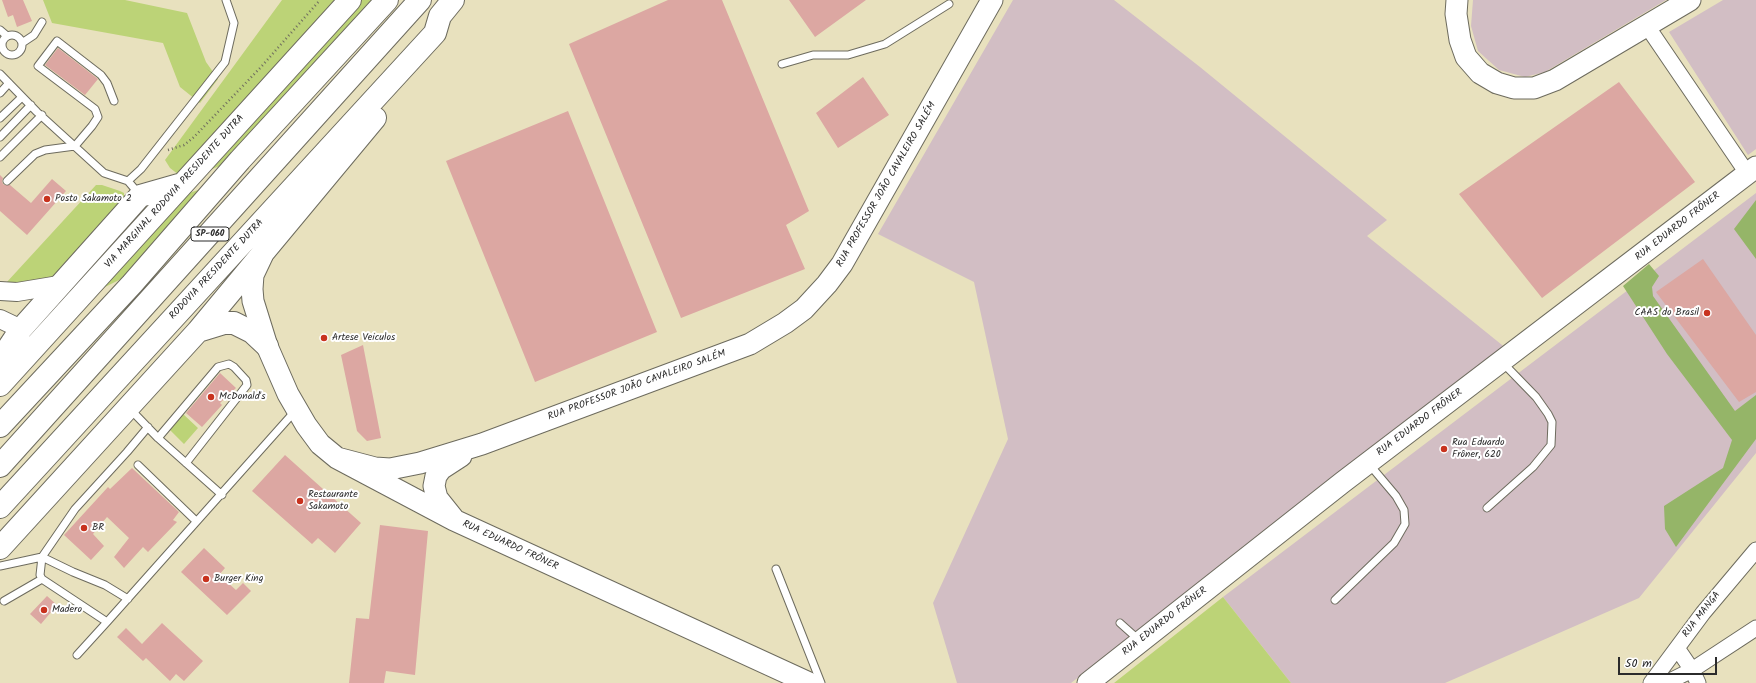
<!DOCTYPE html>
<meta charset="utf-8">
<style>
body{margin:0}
#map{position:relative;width:1756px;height:683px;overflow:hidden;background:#e8e1be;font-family:Kalam,sans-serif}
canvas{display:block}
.scale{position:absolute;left:1618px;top:657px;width:99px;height:18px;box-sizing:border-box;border:2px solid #2b2b2b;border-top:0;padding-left:5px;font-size:12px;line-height:14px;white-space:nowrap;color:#2b2b2b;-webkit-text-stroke:3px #fff;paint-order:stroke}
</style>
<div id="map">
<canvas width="1756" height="683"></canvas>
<div class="scale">50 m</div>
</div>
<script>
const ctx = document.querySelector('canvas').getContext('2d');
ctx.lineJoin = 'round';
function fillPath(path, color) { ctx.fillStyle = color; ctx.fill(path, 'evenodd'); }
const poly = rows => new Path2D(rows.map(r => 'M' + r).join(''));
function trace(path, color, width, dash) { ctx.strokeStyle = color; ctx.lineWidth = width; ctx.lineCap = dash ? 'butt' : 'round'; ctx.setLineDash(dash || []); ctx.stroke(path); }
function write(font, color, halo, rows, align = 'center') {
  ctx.font = font + ' Kalam,sans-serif'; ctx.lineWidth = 4; ctx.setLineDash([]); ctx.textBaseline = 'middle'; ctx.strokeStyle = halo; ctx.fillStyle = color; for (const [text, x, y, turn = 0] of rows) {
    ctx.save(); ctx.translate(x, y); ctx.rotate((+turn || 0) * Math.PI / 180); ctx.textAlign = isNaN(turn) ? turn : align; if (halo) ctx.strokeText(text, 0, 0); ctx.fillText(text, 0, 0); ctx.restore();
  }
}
fillPath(poly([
 [1013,0,1114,0,1200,67,1387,220,1367,236,1507,349,1071,683,957,683,933,603,1008,439,974,282,878,234],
 [1473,0,1666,0,1545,72,1525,77,1499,70,1478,51,1471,26],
 [1723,0,1756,0,1756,149,1748,155,1669,32],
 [1756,193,1756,453,1639,598,1445,683,1291,683,1223,597]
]), '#d2bec4');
fillPath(poly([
 [43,0,125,0,187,13,206,62,218,79,200,103,180,87,163,43,52,23],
 [282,0,375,0,226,163,199,175,179,175,170,168,165,160],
 [96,185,102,185,120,191,124,193,124,199,68,268,41,284,6,283],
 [201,189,123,278,77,301,22,363,24,338,139,210],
 [183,414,198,428,184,444,169,429],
 [1223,597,1291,683,1114,683]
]), '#bcd377');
fillPath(poly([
 [1756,200,1756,259,1734,229],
 [1649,264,1659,276,1652,287,1653,296,1735,411,1756,395,1756,439,1676,547,1665,529,1664,506,1723,468,1732,440,1667,354,1623,286]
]), '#95b568');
fillPath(poly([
 [2,0,23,0,32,21,17,27,13,15,8,17],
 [668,0,722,0,809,211,786,225,805,269,681,318,569,44],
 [789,0,866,0,815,37],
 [58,48,98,79,85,95,45,65],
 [863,77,889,115,838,148,816,113],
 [1619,82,1695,182,1542,298,1459,194],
 [568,111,657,332,535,382,446,161],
 [0,175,3,178,2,182,4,185,10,185,31,203,52,179,66,191,27,235,0,211],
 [1703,259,1756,335,1756,392,1739,402,1656,292],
 [363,345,381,438,367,441,357,431,341,355],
 [220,373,236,388,220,403,222,405,202,427,186,413],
 [285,455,361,523,335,553,318,538,312,544,252,491],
 [132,468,179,512,173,520,177,522,148,552,143,547,124,568,114,557,129,538,107,517,93,534,104,546,91,560,64,535,108,487,110,489],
 [380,525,428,531,415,675,386,671,384,683,349,683,356,618,369,619],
 [204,548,225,568,219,575,236,590,243,583,251,591,227,615,181,572],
 [47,596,57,605,41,624,30,614],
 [162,623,203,661,184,681,176,674,170,681,146,658,143,661,117,637,126,628,142,644]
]), '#dca7a2');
const service = poly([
 [0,30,7,36],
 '2 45a10 10 0 1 1 20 0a10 10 0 1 1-20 0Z',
 [22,43,34,35,42,22],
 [782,64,813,55,848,55,885,44,949,4],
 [0,74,37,112,104,173,128,181,139,194],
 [0,93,9,83],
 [0,118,22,97],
 [0,137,31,105],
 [0,157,42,115],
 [7,181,35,154,45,150,75,146,92,126,98,117,95,109,38,66,57,41,101,75,107,83,114,101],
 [128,181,141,169,225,62,234,23,226,0],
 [130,409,158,438,222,495],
 [148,427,127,452,75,509,42,557,40,575,42,579,107,622,296,410],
 [158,438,218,367,229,364,234,367,246,380,247,385,186,463],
 [138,465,196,521],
 [1487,508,1533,467,1551,445,1552,422,1548,414,1536,397,1503,363],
 [0,566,42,557,73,572,105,585,128,599],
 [776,569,821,683],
 [1335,600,1394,543,1405,524,1404,510,1396,496,1369,464],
 [4,601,42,579],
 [1120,623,1139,640],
 [77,655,107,622]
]);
const minor = poly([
 [1647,26,1747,173],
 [1677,648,1692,670,1698,683],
 [1651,683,1703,613,1756,550],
 [1666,683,1692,670,1756,628]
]);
const tertiary = poly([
 [0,291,17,292,59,285],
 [0,319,21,329]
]);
const secondary = poly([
 [1457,0,1456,14,1460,40,1466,57,1480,73,1497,83,1514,88,1534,88,1555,80,1690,0],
 [262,256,253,275,252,289,253,301,267,346,288,394,306,425,320,444,337,458,454,520,809,683],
 [337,458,375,468,390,469,420,463,482,444,750,344,785,323,804,309,827,284,842,264,992,0],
 [453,518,437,498,434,486,436,476,441,469,461,456],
 [1088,683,1343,482,1756,167]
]);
const motorway = poly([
 [198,331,224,323,234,323,252,332,267,346],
 [2,382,7,350,21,329,140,196,182,184],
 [0,385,350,0],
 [0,426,132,284,240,160,387,0],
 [0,466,420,0],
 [0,507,435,33,440,16,453,0],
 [0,548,198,331,375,118]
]);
trace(service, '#6d6b5e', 9);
trace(minor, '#6d6b5e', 17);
trace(tertiary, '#6d6b5e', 20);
trace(secondary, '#6d6b5e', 23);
trace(motorway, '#6d6b5e', 24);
trace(poly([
 [168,150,184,145,194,137,261,67,320,0]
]), '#6d6b5e', 2.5, [1, 3]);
trace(service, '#fff', 7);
trace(minor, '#fff', 15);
trace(tertiary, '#fff', 18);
trace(secondary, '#fff', 21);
trace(motorway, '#fff', 22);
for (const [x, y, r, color] of [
 [47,199,4,"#c8321e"],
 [1707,313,4,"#c8321e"],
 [324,338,4,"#c8321e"],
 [211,397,4,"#c8321e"],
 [1444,449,4,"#c8321e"],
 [300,501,4,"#c8321e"],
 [84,528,4,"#c8321e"],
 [206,579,4,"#c8321e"],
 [44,610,4,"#c8321e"]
]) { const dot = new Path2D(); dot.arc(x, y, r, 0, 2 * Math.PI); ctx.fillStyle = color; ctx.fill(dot); trace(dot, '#fff', 1.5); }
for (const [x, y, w] of [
 [210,234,38]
]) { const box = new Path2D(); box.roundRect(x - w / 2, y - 7, w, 14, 3); ctx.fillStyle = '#fff'; ctx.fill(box); trace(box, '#2b2b2b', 1); }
write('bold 9px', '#2b2b2b', null, [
 ["SP-060",210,234]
]);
write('10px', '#2b2b2b', '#fff', [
 ["RUA PROFESSOR JOÃO CAVALEIRO SALÉM",887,185,-60],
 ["VIA MARGINAL RODOVIA PRESIDENTE DUTRA",175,192,-48],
 ["RUA EDUARDO FRÔNER",1678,227,-38],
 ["RODOVIA PRESIDENTE DUTRA",217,270,-47],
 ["RUA PROFESSOR JOÃO CAVALEIRO SALÉM",637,386,-20],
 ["RUA EDUARDO FRÔNER",1420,423,-37],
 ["RUA EDUARDO FRÔNER",510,546,25],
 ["RUA MANGA",1702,615,-52],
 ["RUA EDUARDO FRÔNER",1165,622,-38]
]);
write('10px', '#2b2b2b', '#fff', [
 ["Posto Sakamoto 2",55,199],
 ["CAAS do Brasil",1699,313,"right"],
 ["Artese Veiculos",332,338],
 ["McDonald's",219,397],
 ["Rua Eduardo",1452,443],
 ["Frôner, 620",1452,455],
 ["Restaurante",308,495],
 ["Sakamoto",308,507],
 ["BR",92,528],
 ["Burger King",214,579],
 ["Madero",52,610]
], 'left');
</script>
